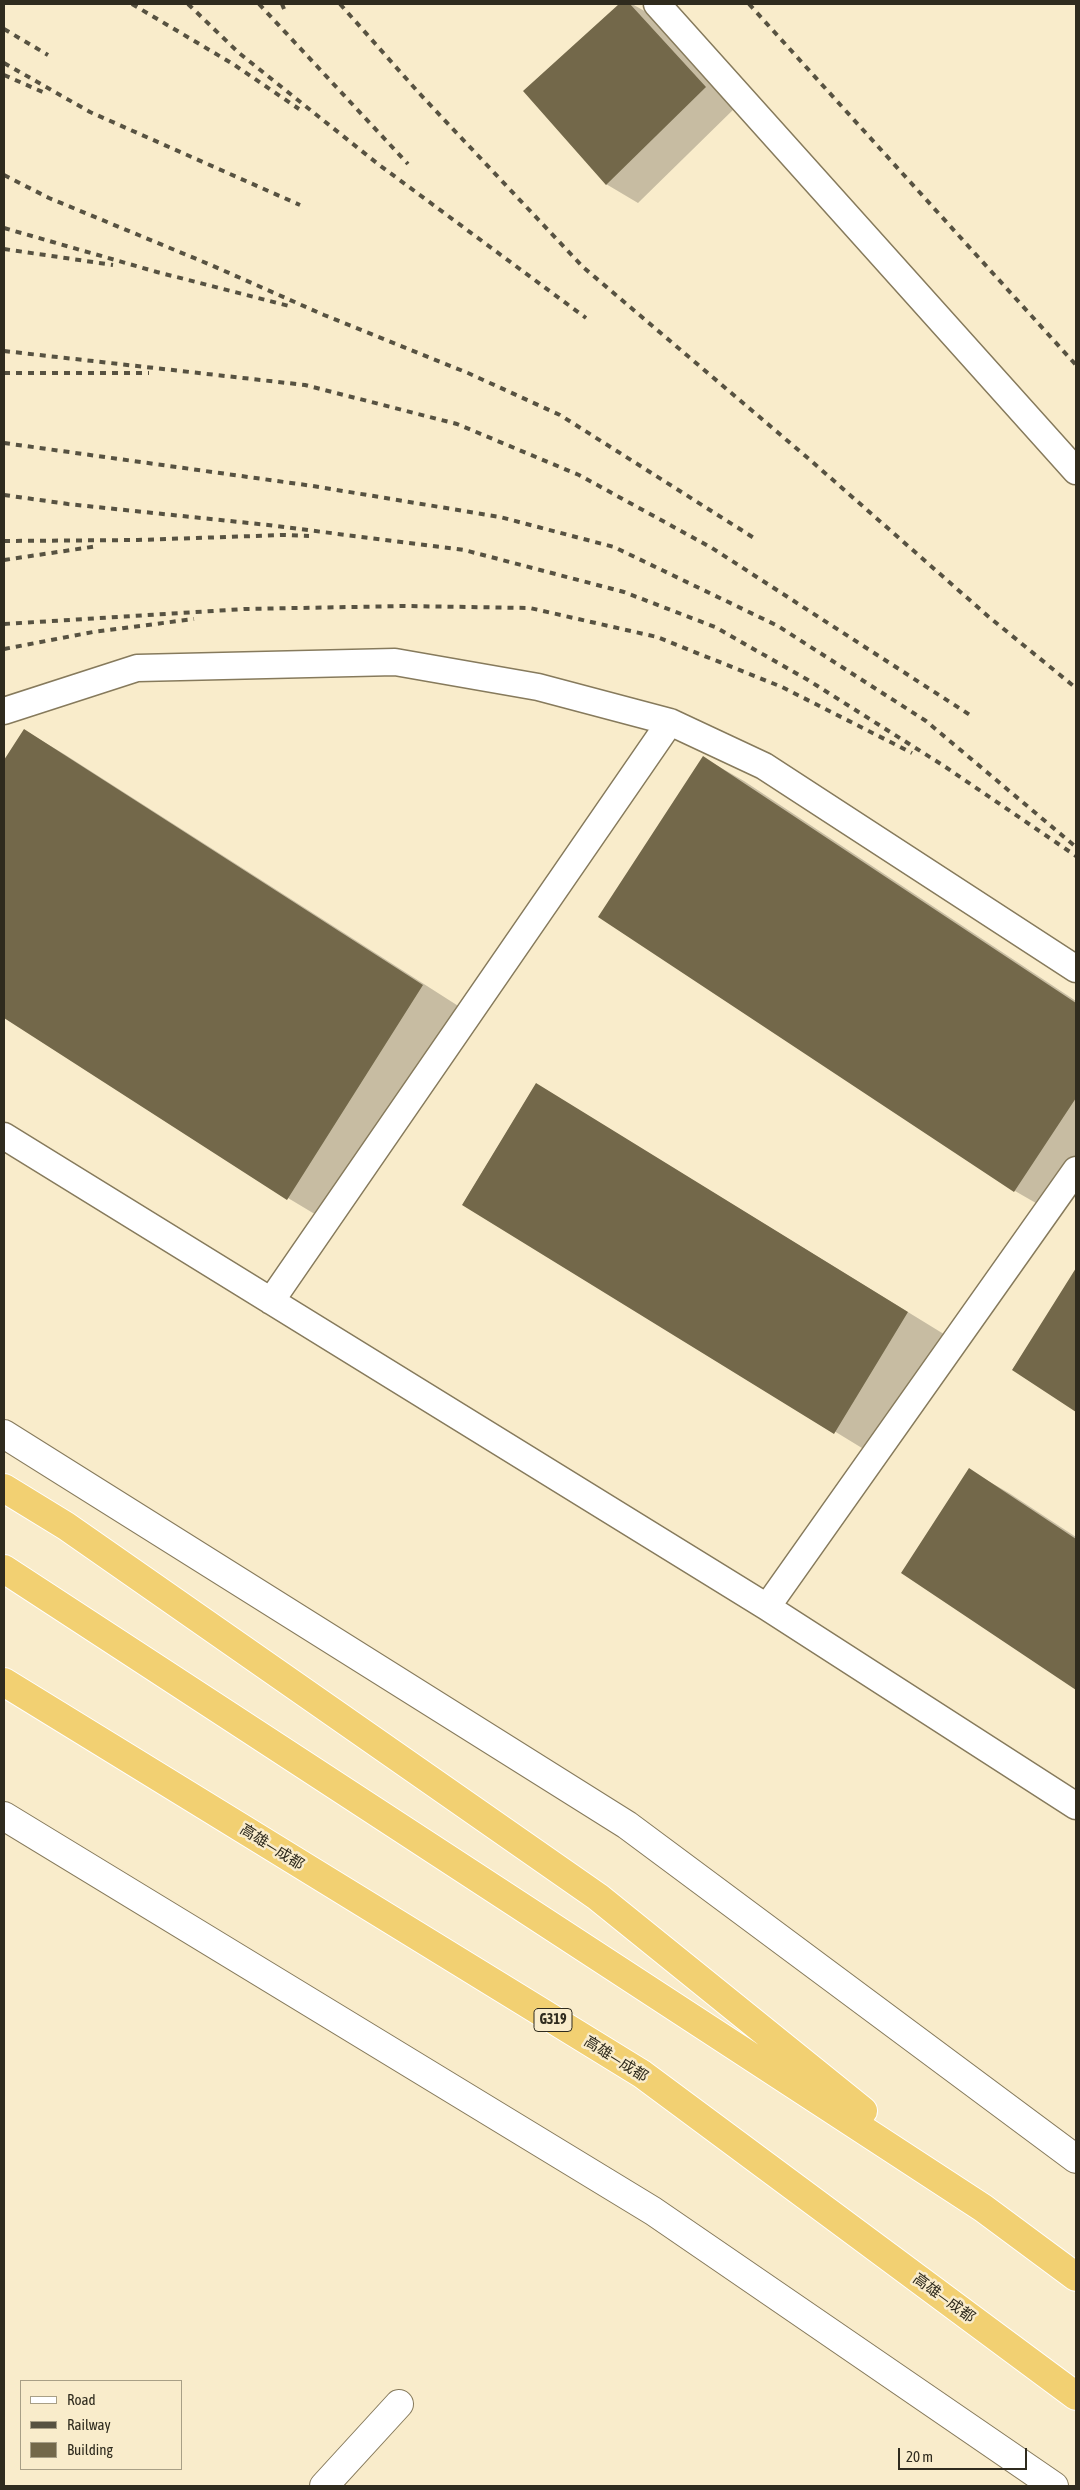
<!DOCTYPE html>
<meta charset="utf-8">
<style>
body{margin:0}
#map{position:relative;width:1080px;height:2490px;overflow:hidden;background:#f9eccb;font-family:"Asap Condensed",sans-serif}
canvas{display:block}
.frame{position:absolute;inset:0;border:5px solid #2f2b1e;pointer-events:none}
.legend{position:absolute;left:20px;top:2380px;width:162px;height:90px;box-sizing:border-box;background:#f9eccb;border:1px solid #a89f86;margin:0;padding:6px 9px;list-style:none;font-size:15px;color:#2f2b1e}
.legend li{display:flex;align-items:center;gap:10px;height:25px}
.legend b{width:25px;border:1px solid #a89f86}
.scale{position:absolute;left:898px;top:2448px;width:129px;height:22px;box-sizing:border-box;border:2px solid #2f2b1e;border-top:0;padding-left:6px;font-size:15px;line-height:18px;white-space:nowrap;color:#2f2b1e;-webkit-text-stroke:4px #f9eccb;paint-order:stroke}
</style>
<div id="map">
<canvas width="1080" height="2490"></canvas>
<div class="frame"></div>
<ul class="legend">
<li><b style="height:6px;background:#fff"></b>Road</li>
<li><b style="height:6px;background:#575241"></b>Railway</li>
<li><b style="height:14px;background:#73684a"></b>Building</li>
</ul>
<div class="scale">20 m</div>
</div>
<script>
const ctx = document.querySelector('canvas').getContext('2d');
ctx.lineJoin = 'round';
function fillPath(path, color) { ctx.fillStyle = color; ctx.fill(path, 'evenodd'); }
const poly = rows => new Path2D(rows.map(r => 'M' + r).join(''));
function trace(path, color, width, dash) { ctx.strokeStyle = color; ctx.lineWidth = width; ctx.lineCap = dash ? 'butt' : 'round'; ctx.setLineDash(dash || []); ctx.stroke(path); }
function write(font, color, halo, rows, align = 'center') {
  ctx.font = font + ' "Asap Condensed","Noto Sans SC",sans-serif'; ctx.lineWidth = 5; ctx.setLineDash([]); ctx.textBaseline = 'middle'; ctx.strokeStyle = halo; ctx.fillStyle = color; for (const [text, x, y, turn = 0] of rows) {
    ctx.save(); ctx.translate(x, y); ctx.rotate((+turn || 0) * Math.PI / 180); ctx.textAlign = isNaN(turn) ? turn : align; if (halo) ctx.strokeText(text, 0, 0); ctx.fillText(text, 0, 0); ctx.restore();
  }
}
fillPath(poly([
 [621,4,632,4,657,18,737,106,638,203,606,184,524,91],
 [24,730,64,754,463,1009,328,1222,288,1198,4,1016,4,762],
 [704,758,744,781,1076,1001,1076,1182,1055,1214,1015,1191,600,917],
 [536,1084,947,1336,875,1456,463,1204],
 [1076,1270,1076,1410,1013,1369],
 [969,1470,1009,1493,1076,1537,1076,1688,902,1573]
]), '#0003');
fillPath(poly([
 [619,4,630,4,706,87,606,185,523,91],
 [24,729,423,985,287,1200,4,1018,4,760],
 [703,756,1076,1003,1076,1098,1014,1192,598,917],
 [536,1083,908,1312,834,1434,462,1205],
 [1076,1268,1076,1412,1012,1370],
 [969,1468,1076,1539,1076,1690,901,1573]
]), '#73684a');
const service = poly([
 [657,4,1076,471],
 [4,711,137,668,395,662,538,687,670,722,764,766,1076,969],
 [4,1136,767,1607,1076,1806],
 [271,1301,670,722],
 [767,1607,1076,1170]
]);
const minor = poly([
 [324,2486,399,2404]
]);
const tertiary = poly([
 [4,1434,627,1825,1076,2159],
 [4,1816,653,2211,1054,2486]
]);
const trunk = poly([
 [4,1488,66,1526,598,1897,863,2111],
 [4,1569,983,2208,1076,2277],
 [4,1682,642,2074,1076,2396]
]);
trace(service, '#867a5c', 29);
trace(minor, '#867a5c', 30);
trace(tertiary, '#867a5c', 30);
trace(trunk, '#fff', 30);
trace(service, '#fff', 26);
trace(minor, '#fff', 28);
trace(tertiary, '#fff', 28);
trace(trunk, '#f2d072', 28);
trace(poly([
 [132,4,233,64,299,109],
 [188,4,239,53,378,164,586,318],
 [259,4,408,164],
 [282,4,284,9],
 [340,4,419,93,583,267,809,459,989,617,1076,688],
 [749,4,1076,365],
 [4,29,48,55],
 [4,63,90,112,300,205],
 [4,75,45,93],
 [4,175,49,198,211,265,324,315,468,373,560,415,754,538],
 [4,228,157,272,293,307],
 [4,249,113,265],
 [4,351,305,385,457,424,579,475,712,548,973,717],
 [4,373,149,373],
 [4,443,313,486,500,517,614,547,778,626,926,721,1076,847],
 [4,495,68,504,268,525,464,550,624,592,715,627,808,680,944,766,1076,856],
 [4,541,138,540,283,535,309,536],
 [4,560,98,546],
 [4,624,244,609,405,606,530,608,657,637,782,687,912,753],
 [4,649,93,632,194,619]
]), '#575241', 4, [6, 6]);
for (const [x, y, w] of [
 [553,2020,38]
]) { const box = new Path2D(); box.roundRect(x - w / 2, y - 11.5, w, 23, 4); ctx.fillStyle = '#f9eccb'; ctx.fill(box); trace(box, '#2f2b1e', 1); }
write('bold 14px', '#2f2b1e', null, [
 ["G319",553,2020]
]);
write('15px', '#2f2b1e', '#f9eccb', [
 ["高雄—成都",272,1847,32],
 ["高雄—成都",616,2059,32],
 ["高雄—成都",944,2298,36]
]);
</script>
